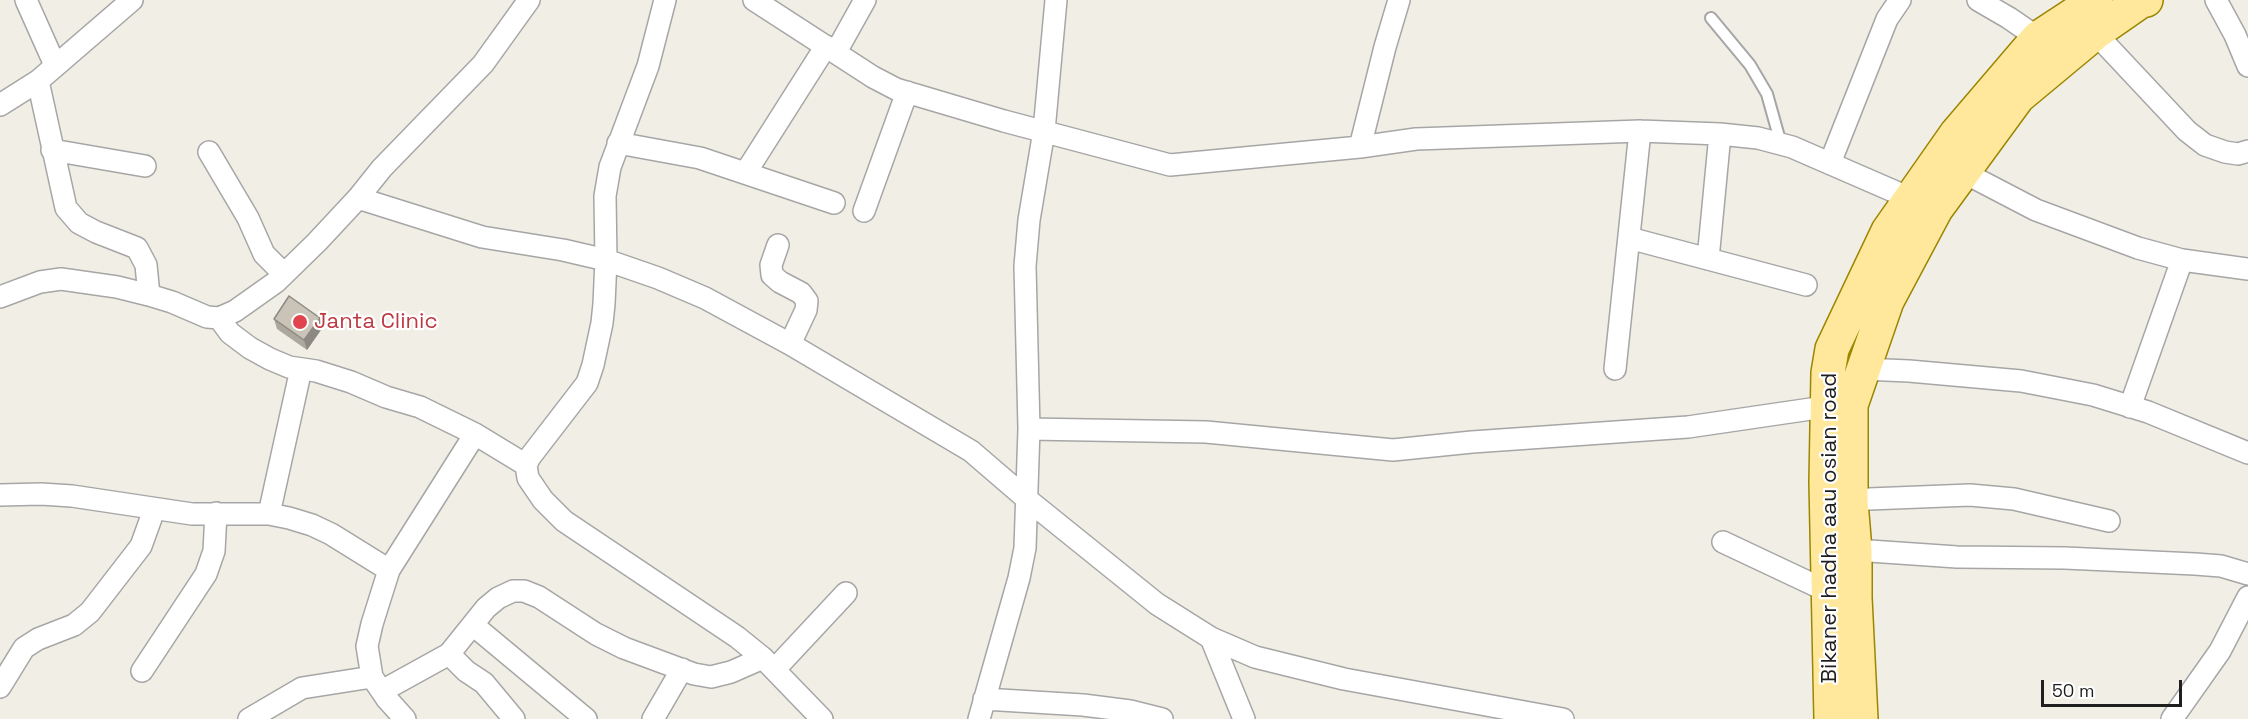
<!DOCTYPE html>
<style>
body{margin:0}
#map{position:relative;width:2248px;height:719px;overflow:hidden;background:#f1efe5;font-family:"Space Grotesk",sans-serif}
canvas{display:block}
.scale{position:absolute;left:2041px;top:680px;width:141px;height:27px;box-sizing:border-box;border:3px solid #1f1f1f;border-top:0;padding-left:8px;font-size:18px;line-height:21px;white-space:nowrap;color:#1f1f1f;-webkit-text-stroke:4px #fff;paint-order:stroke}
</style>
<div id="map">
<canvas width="2248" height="719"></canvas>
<div class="scale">50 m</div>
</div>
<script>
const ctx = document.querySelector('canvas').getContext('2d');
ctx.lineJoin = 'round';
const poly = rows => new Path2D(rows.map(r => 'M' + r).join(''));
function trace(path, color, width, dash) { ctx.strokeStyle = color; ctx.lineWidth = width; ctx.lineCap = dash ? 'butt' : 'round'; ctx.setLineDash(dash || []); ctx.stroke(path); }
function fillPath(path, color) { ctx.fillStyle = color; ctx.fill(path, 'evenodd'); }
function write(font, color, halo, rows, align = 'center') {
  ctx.font = font + ' "Space Grotesk",sans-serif'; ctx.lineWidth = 4.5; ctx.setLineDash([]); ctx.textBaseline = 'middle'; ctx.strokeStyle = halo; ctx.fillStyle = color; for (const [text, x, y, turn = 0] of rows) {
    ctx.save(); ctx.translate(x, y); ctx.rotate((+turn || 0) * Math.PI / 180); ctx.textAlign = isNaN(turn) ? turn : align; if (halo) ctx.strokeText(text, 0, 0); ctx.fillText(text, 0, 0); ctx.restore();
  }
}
const lane = poly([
 [1711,18,1750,65,1767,94,1781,144]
]);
const street = poly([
 [26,0,55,65],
 [665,0,648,66,610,167,605,196,606,260,604,304,602,323,593,365,587,383,530,457,526,465,528,478,543,500,564,521,737,637,763,658,822,719],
 [754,0,873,77,896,89,1004,121,1170,165,1360,147,1416,139,1640,131,1720,134,1758,138,1792,147,1921,203],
 [1978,0,2009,18,2038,38],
 [2216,0,2235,35,2248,66],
 [2095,33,2187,131,2205,145,2225,152,2238,154,2248,151],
 [836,52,865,0],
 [38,81,66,208,79,223,96,232,137,248,146,265,149,295],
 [0,105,38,81,132,0],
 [618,143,700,158,834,203],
 [1360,147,1385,47,1399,0],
 [52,150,145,166],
 [209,152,248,218,264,254,284,274],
 [1830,163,1887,19,1900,0],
 [746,172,826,46],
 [1963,172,2036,210,2138,248,2182,260,2248,269],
 [358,198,482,237,563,250,606,260,658,278,705,298,790,344,971,451,1028,500,1157,604,1211,638,1255,657,1344,679,1563,719],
 [864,211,907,92],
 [1629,238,1806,285],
 [778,245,771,265,772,275,780,282,801,293,807,301,806,310,790,344],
 [1708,259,1720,134],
 [0,297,40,282,61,279,117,287,149,295,172,302,207,317,219,318,235,311,276,282,317,242,358,198,382,168,483,64,529,0],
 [219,318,230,333,250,348,270,359,289,367,316,371,351,382,386,397,420,407,475,434,526,465],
 [1615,369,1640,131],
 [1863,369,1909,371,2021,381,2093,395,2148,412,2248,453],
 [2130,407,2182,260],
 [1029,429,1206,432,1393,450,1472,442,1688,427,1838,405],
 [0,495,41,494,72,496,192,514,269,514,289,518,312,525,331,534,389,570],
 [1851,502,1869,499,1970,495,2014,499,2109,521],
 [269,514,301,369],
 [1723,542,1827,591],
 [1855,550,1957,557,2065,558,2195,564,2221,566,2248,574],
 [473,625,586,719],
 [1211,638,1244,719],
 [449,654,486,608,498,598,513,591,524,591,539,597,596,634,624,648,694,674,711,677,731,672,763,658],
 [775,669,846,593],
 [142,671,206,574,214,551,216,513],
 [0,687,24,648,38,639,74,625,90,612,141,546,154,510],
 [382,691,449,654,466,671,484,683,514,719],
 [984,699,1083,705,1130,711,1162,719],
 [249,719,302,688,372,677],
 [405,719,387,699,372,677,367,646,372,624,389,570,475,434],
 [653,719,682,669],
 [979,719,1019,578,1025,548,1029,429,1025,266,1029,220,1044,131,1056,0],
 [2172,719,2220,651,2248,597]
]);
const primary = poly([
 [1831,719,1826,482,1828,373,1832,349,1888,231,1956,134,2038,38,2096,0],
 [1861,719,1855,598,1855,550,1851,502,1851,405,1887,301,1936,209,2018,97,2095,33,2141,1,2146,0]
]);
trace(lane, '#a6a6a6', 14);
trace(street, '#a6a6a6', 24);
trace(primary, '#9b8600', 36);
trace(lane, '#fff', 10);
trace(street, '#fff', 21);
trace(primary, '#ffe89c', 33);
fillPath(poly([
 [274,319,323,327,307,350,277,329]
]), '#ada89e');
fillPath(poly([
 [320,318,323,327,307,350,304,340]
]), '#8d8881');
const building = poly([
 [289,296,320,318,304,340,274,319,289,296]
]);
fillPath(building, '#c9c3b8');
trace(building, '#8d8881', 1.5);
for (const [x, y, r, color] of [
 [300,322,8,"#e0444e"]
]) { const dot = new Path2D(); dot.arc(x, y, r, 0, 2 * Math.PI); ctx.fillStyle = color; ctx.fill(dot); trace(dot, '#fff', 2); }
write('22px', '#be3a42', '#fff', [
 ["Janta Clinic",314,322]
], 'left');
write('22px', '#1f1f1f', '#fff', [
 ["Bikaner hadha aau osian road",1830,528,-90]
]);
</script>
